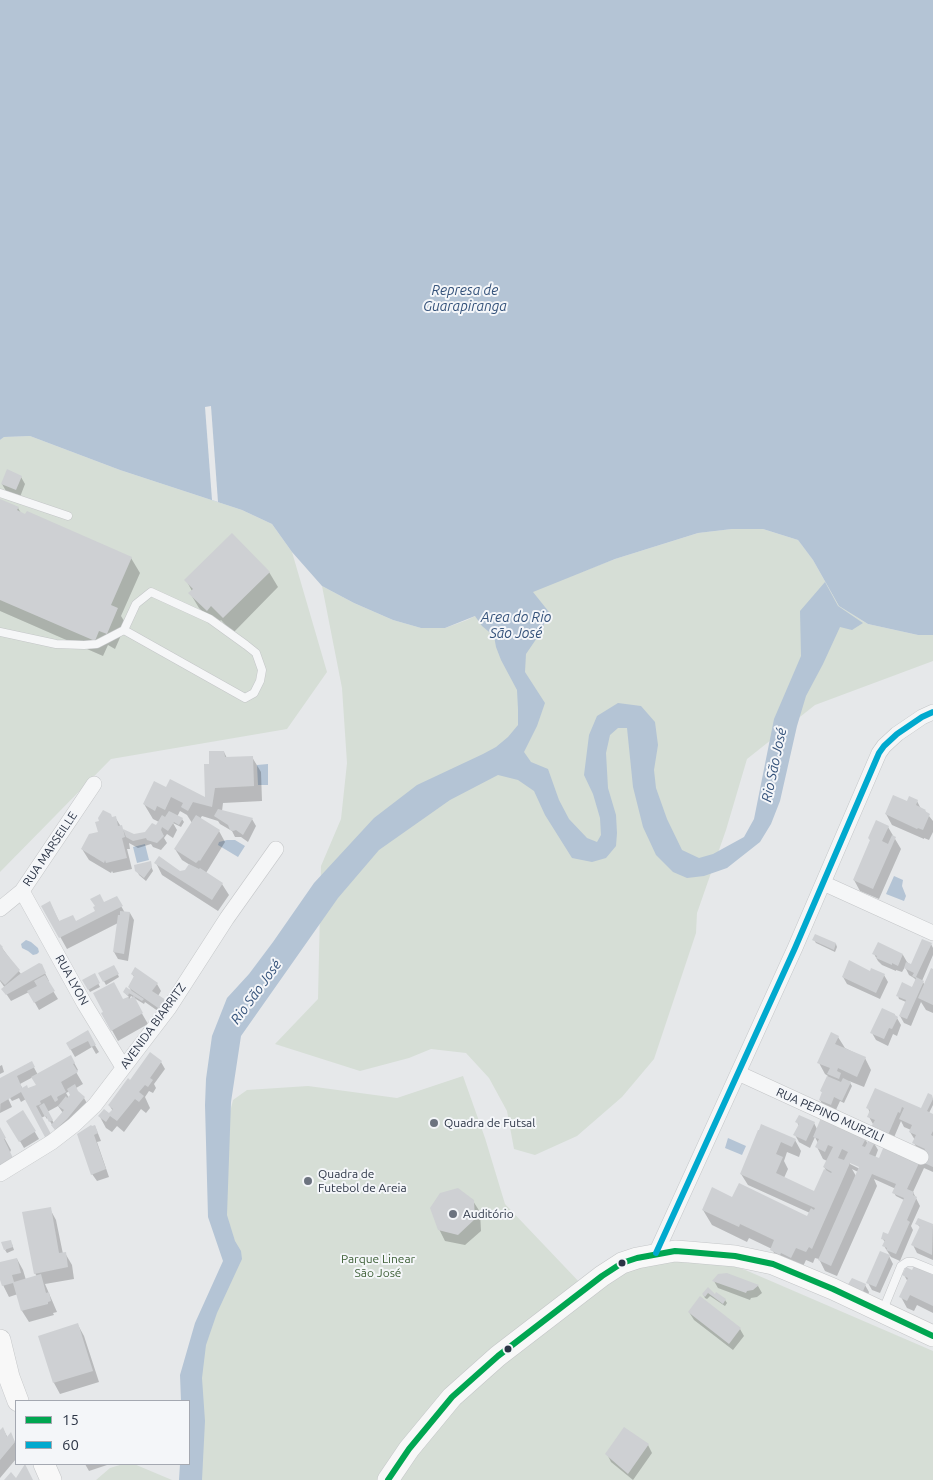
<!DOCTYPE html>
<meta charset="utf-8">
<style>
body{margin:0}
#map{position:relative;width:933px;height:1480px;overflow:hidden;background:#e6e8ea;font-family:Ubuntu,sans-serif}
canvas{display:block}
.legend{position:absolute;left:15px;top:1400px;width:175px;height:65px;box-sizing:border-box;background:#f4f6f9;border:1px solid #a4a8b1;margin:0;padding:6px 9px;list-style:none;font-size:15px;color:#2b3445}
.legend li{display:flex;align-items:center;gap:10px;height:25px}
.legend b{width:25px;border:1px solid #a4a8b1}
</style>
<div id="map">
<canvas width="933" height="1480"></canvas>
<ul class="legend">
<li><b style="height:6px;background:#00a651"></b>15</li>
<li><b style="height:6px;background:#00a9ce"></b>60</li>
</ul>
</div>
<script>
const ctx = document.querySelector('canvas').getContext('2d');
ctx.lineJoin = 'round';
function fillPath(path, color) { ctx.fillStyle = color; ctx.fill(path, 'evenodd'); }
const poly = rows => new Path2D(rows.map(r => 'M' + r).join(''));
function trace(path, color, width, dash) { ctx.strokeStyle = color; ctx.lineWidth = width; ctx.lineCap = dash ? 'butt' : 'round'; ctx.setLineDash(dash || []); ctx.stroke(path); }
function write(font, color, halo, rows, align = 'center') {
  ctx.font = font + ' Ubuntu,sans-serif'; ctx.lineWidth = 4; ctx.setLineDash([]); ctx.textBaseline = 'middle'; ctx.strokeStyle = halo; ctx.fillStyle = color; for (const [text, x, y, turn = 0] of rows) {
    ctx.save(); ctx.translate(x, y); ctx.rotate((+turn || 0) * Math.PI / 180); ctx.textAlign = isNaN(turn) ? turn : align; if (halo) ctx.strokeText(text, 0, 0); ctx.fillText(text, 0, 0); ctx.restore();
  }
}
fillPath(poly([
 [30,436,120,470,242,510,272,524,292,552,327,672,287,729,111,759,0,872,0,440,4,437],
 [732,529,763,529,798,540,813,560,839,606,868,624,918,635,933,635,933,661,815,705,747,759,726,830,697,913,696,933,654,1059,622,1097,577,1136,535,1155,514,1149,507,1111,489,1078,466,1053,431,1049,409,1058,360,1071,275,1044,318,999,321,866,341,819,347,763,342,688,322,586,354,603,393,620,421,628,445,628,467,620,491,608,553,583,615,559,698,533],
 [463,1076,485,1138,505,1204,583,1286,498,1351,383,1480,188,1480,199,1343,237,1259,226,1229,227,1124,233,1100,247,1090,308,1086,397,1098],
 [641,1259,716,1261,743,1269,933,1351,933,1480,395,1480,455,1401],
 [123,1464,134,1464,172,1480,96,1480,110,1468]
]), '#d6ded6');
fillPath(poly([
 [0,0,933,0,933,635,918,635,868,624,839,606,813,560,798,540,763,529,732,529,698,533,615,559,533,592,549,612,541,632,526,654,525,672,545,703,537,726,524,752,531,762,548,769,559,800,569,819,587,838,597,842,601,835,600,818,593,794,584,775,589,735,597,716,618,703,641,706,655,722,658,745,654,770,656,788,667,819,682,850,699,858,713,854,744,837,754,819,774,719,801,656,800,611,825,582,838,606,863,623,852,630,840,627,823,664,806,696,797,726,780,801,771,824,760,842,727,868,704,876,687,878,673,872,656,855,643,827,633,787,627,728,618,728,610,735,606,753,608,788,616,815,617,833,616,846,606,858,592,862,572,858,545,815,534,791,518,780,498,775,450,800,379,850,338,898,241,1036,231,1102,227,1215,235,1241,241,1251,242,1259,217,1313,206,1345,202,1378,205,1421,202,1480,179,1480,180,1464,189,1464,189,1401,181,1401,180,1375,195,1323,223,1261,208,1217,205,1105,206,1079,212,1036,227,998,249,974,273,942,314,883,374,818,417,785,483,754,496,747,508,737,518,725,518,709,517,690,501,660,496,647,494,636,482,626,475,616,445,628,421,628,393,620,354,603,322,586,292,552,272,524,242,510,120,470,30,436,4,437,0,440],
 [268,764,268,785,258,785,257,765],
 [227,840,235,840,245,846,238,857,218,845,219,842],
 [145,844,149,860,137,863,133,847],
 [894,876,903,880,902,886,906,896,904,901,886,894],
 [26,940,31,942,38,948,39,952,37,954,33,955,28,951,22,948,21,944],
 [728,1138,746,1146,742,1155,725,1148]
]), '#b4c4d5');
fillPath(poly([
 [211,406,218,502,212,500,205,407]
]), '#e6e8ea');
fillPath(poly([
 [21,477,25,484,20,497,6,491,2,484],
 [0,500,18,508,21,513,131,558,140,573,121,616,126,624,115,649,108,645,103,656,0,611],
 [269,572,278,587,233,633,221,620,216,625,199,608,190,593,192,591,186,580],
 [224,752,227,758,252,757,261,772,262,801,223,803,222,811,252,819,256,826,248,842,241,837,235,837,232,831,220,824,218,821,202,816,200,819,219,831,225,842,206,873,222,884,229,895,218,911,162,875,156,863,179,872,186,871,190,865,182,860,175,849,192,823,187,815,180,811,177,817,182,819,184,822,181,827,173,823,177,830,173,838,167,834,164,838,167,843,161,850,153,847,151,844,138,848,129,843,130,849,127,849,132,869,113,873,112,871,111,873,89,860,82,849,112,818,115,817,123,830,134,836,146,833,156,827,159,822,153,819,144,804,167,789,207,799,210,765],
 [917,801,921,809,925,811,933,821,933,832,929,840,924,838,924,839,892,825,886,814,907,802],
 [888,827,901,849,879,899,860,891,854,880,871,842,869,838],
 [150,863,153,871,146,881,139,875,137,871],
 [116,897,125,913,130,913,134,920,128,961,118,959,114,952,118,923,67,949,43,906,50,903,60,923,75,922,97,912,104,903],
 [814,940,836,944,837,947,835,952,816,943],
 [878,944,903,955,907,962,912,966,931,944,933,948,933,955,922,981,925,985,933,971,933,1013,926,1010,921,1002,911,1026,904,1023,900,1016,906,1002,899,999,898,996,912,988,916,980,914,978,909,975,905,967,902,972,896,970,896,971,882,965,878,961,874,954],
 [0,945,21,974,45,973,49,981,47,981,58,999,39,1010,29,992,11,1001,3,989,5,988,0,981],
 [114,966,119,977,106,985,100,974],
 [871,972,884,975,888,982,880,999,847,984,843,977],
 [132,974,157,984,161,991,158,996,165,1016,145,1002,144,1004,131,996,128,1002,133,998,148,1024,118,1041,103,1014,129,997,124,992,133,994,129,987,135,978],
 [94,975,100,987,90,992,84,981],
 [897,1018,901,1025,897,1036,893,1034,888,1046,876,1040,872,1033],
 [87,1032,99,1052,96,1054,92,1047,75,1057,67,1043],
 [838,1037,845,1048,865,1058,871,1070,864,1087,849,1081,852,1086,844,1103,840,1101,835,1112,824,1107,820,1100,823,1093,821,1091,828,1076,825,1074,819,1063],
 [71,1057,78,1070,76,1072,83,1084,76,1088,78,1093,84,1098,88,1105,57,1133,48,1118,47,1119,45,1116,41,1118,26,1099,21,1102,19,1098,12,1101,8,1095,7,1096,12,1107,0,1113,1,1079,31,1062,38,1075],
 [33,1077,37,1085,28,1090,23,1089,20,1084],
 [70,1091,72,1095,69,1098,66,1093],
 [58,1106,63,1113,54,1123,47,1112],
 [161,1062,165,1069,154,1084,156,1088,153,1093,149,1091,145,1097,150,1108,146,1113,141,1109,124,1132,117,1126,112,1132,106,1128,100,1117,110,1115,113,1111,109,1105,130,1082],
 [2,1065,4,1072,0,1074,0,1066],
 [876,1090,921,1110,931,1096,933,1099,933,1105,929,1113,933,1115,933,1172,924,1168,913,1192,920,1206,911,1226,913,1230,900,1261,891,1257,884,1246,885,1242,882,1238,888,1237,904,1200,896,1196,894,1193,896,1189,874,1179,877,1186,837,1276,825,1271,819,1259,815,1258,813,1263,806,1260,800,1273,780,1265,772,1249,749,1238,747,1242,712,1225,703,1210,733,1199,808,1217,810,1213,748,1185,741,1174,762,1125,799,1142,795,1135,799,1126,797,1122,814,1123,817,1129,865,1139,868,1144,874,1143,878,1150,875,1158,878,1159,918,1150,914,1143,915,1140,910,1132,911,1130,904,1127,901,1121,892,1142,873,1124,869,1117,870,1113,868,1108],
 [815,1137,818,1143,817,1147,823,1159,827,1161,824,1167,827,1172,815,1192,784,1178,788,1169,784,1161,787,1152,799,1157,801,1151,795,1140,810,1148],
 [850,1162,868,1170,866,1172,850,1164],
 [852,1169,858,1172,856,1176],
 [23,1112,39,1139,24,1148,8,1121],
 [95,1126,101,1141,97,1142,109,1177,97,1181,92,1174,79,1134],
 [0,1130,11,1150,0,1174],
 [473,1201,480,1212,481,1231,465,1245,445,1241,439,1229],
 [50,1209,56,1220,63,1254,65,1253,72,1265,74,1279,45,1284,57,1312,53,1313,54,1315,29,1322,22,1311,18,1294,9,1297,3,1285,0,1276,0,1265,17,1259,23,1270,26,1280,37,1277,35,1273],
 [919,1219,933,1226,933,1260,917,1253,913,1245,921,1228,917,1224],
 [12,1244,14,1250,7,1253,5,1250],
 [889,1256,893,1264,880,1293,872,1290,868,1283],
 [727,1274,758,1286,762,1293,757,1297,751,1298,750,1300,718,1288,714,1281],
 [904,1275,933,1277,933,1313,917,1305,914,1311,907,1308,901,1297,908,1282],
 [865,1285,869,1292,865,1303,851,1296],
 [710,1290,712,1293,725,1300,727,1303,725,1306,710,1296,707,1299,705,1298,703,1294],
 [689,1312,740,1329,744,1336,733,1350,694,1320],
 [78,1325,84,1336,99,1382,60,1394,54,1383,39,1337],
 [3,1429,8,1438,11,1435,16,1444,16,1459,0,1478,0,1432],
 [624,1429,648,1445,652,1453,633,1480,611,1462,607,1454],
 [85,1464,110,1464,89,1471]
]), '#0003');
fillPath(poly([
 [7,469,22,476,16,490,1,484],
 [0,499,19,507,17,510,25,514,27,511,132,557,111,605,118,608,107,634,99,631,95,641,0,600],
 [232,533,270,572,223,618,211,606,207,611,188,593,193,589,184,580],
 [209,751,224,751,225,757,253,756,254,786,215,788,212,807,193,802,188,811,181,807,183,803,171,797,165,810,157,806,155,811,143,804,154,781,166,787,170,779,205,797,204,764,209,764],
 [893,795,907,801,909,796,918,800,916,805,926,810,925,811,930,814,923,830,918,828,917,829,885,814],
 [218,809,253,818,243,835,236,830,233,831,230,830,228,825,214,816],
 [103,810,111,814,112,817,116,816,118,826,122,825,125,837,122,838,127,858,106,863,105,860,104,863,81,849,89,834,98,832,95,822,99,821,98,818],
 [169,811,183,818,179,825,174,822,168,831,162,827,161,830,164,836,157,843,147,840,146,838,133,841,126,837,123,829,134,834,145,832,152,823,156,825,162,815,165,817],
 [196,815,220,830,200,861,199,860,196,863,174,849],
 [876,820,889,826,882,841,888,844,892,835,896,837,873,889,853,880,870,840,868,838],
 [159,856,180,871,185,870,189,864,199,869,200,868,223,883,212,900,154,863],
 [151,861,152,867,144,878,135,871,134,865],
 [100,894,104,902,117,896,123,906,59,938,41,906,50,901,59,921,73,915,76,921,95,911,93,907,95,906,90,899],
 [120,911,130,912,124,954,113,952,118,915,120,915],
 [815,934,836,943,834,950,812,940],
 [922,939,932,943,916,977,924,981,907,1019,899,1016,906,1000,896,996,902,982,912,987,916,978,912,976,914,973,904,968,906,962,911,964],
 [878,942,903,954,898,966,892,963,892,965,876,958,877,956,872,954],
 [0,944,3,947,2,948,5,952,20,970,5,985,0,980],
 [849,960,870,971,871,968,885,974,876,993,842,977],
 [39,963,42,964,46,973,6,995,1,989,20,974],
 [114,965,119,974,103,982,98,973],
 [135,967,158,983,152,991,166,1000,161,1010,128,987,134,976,131,974],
 [931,968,933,969,933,1005,918,998],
 [95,973,100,983,88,990,82,980],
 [45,975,55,991,34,1003,27,991,37,986,34,981],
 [114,982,123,999,128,997,129,999,134,996,143,1013,111,1031,101,1013,103,1012,93,993],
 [126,987,144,999,142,1001,129,993,128,996,123,992],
 [882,1008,895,1014,895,1015,898,1017,892,1029,889,1028,884,1039,870,1033],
 [88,1030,96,1045,91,1047,88,1041,70,1050,66,1043],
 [831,1032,839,1036,835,1044,866,1057,857,1077,838,1068,837,1071,841,1073,839,1079,827,1074,830,1068,817,1063],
 [150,1052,162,1061,150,1078,153,1080,148,1087,145,1085,139,1092,144,1096,139,1102,135,1099,117,1121,110,1116,106,1122,98,1116,104,1109,109,1113,113,1109,108,1105,109,1104,128,1078,130,1080],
 [71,1055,75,1063,73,1064,78,1072,61,1082,66,1092,57,1097,58,1100,55,1102,51,1095,40,1101,41,1104,36,1106,51,1134,46,1139,21,1092,0,1104,0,1078,32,1061,35,1067,17,1076,22,1088,27,1085,28,1088,36,1085,31,1077],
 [827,1076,841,1082,843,1078,851,1082,842,1101,834,1097,831,1105,819,1100,822,1092,820,1091],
 [75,1084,78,1091,85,1097,67,1119,55,1130,51,1125,64,1110,58,1106,66,1096,67,1098,70,1095,67,1089],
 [875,1088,921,1108,928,1093,932,1095,933,1099,927,1111,933,1114,933,1131,931,1135,933,1136,933,1167,920,1161,925,1149,912,1143,916,1135,909,1132,912,1125,899,1119,904,1108,902,1107,900,1113,898,1112,888,1135,871,1127,875,1120,867,1117,870,1110,866,1108],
 [44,1103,53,1120,49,1122,46,1116,45,1117,39,1106],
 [23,1110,36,1131,19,1142,6,1121],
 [799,1115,815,1122,806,1141,793,1135,799,1124,795,1122],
 [821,1118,866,1138,862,1146,865,1147,869,1139,875,1142,869,1154,879,1158,884,1146,920,1161,907,1189,914,1192,913,1195,917,1197,907,1220,910,1222,896,1254,886,1250,887,1248,882,1246,885,1240,881,1239,883,1232,888,1234,904,1198,892,1193,896,1184,872,1174,831,1266,818,1260,859,1167,850,1163,812,1249,809,1247,806,1252,796,1248,791,1258,781,1253,780,1255,770,1250,774,1240,740,1224,739,1227,702,1210,712,1187,732,1197,739,1183,807,1216,811,1208,814,1210,815,1208,740,1174,758,1130,759,1130,761,1124,796,1139,792,1147,781,1142,776,1154,783,1157,776,1173,814,1191,824,1169,831,1173,832,1172,823,1167,833,1147,828,1145,825,1152,815,1147,819,1139,813,1137],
 [842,1149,848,1152,844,1160,838,1158],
 [91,1125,92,1126,95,1125,98,1133,94,1135,106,1169,91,1175,77,1134],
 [0,1127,6,1138,4,1139,13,1158,0,1165],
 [458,1188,474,1200,475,1219,458,1235,438,1230,430,1208,440,1193],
 [51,1207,59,1253,66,1252,68,1267,34,1274,22,1212],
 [918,1218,933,1224,932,1255,911,1245,920,1226,915,1224],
 [11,1240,13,1247,4,1250,1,1242],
 [880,1251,890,1255,876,1287,866,1283],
 [17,1258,21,1273,12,1275,14,1282,41,1274,46,1293,49,1292,51,1301,48,1302,48,1304,21,1311,13,1283,2,1286,0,1280,0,1262],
 [914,1266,933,1275,933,1306,910,1295,907,1301,899,1297,908,1278,902,1275,906,1267,912,1270],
 [727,1273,759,1285,753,1290,747,1291,746,1293,712,1281,718,1274],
 [852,1278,866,1284,861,1296,845,1289],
 [708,1287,715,1294,716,1292,726,1299,723,1304,708,1293,705,1297,702,1294],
 [700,1296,741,1328,729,1344,688,1312],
 [78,1323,93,1371,53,1383,38,1336],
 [3,1427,7,1437,11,1432,15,1442,0,1460,0,1430],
 [624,1427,649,1444,628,1474,605,1454],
 [25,1464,33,1480,4,1480,11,1472,16,1478]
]), '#ced0d3');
const lane = poly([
 [0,493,68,516],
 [0,632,56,644,84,645,97,644,124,630,136,604,151,592,210,619,246,645,256,653,262,670,260,681,254,693,245,698,124,630],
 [883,1310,901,1266,907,1262,913,1262,933,1270]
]);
const street = poly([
 [823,883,933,933],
 [22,891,84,1003,123,1067],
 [0,909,22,891,94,784],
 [738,1073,921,1157],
 [0,1174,52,1142,74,1125,95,1105,169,1008,227,918,276,849],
 [656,1253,795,948,879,753,884,746,897,734,922,717,933,712]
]);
const secondary = poly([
 [0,1340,9,1377,18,1401],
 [44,1464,51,1480],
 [388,1480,409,1449,452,1397,498,1356,602,1276,622,1263,637,1258,675,1251,689,1252,735,1256,773,1264,833,1289,933,1336]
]);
trace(lane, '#c4c6c8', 9);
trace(street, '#c4c6c8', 16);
trace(secondary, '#c4c6c8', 22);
trace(lane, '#f5f6f7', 8);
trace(street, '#f5f6f7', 15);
trace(secondary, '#f8f8f8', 21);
trace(poly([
 [388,1480,409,1449,452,1397,498,1356,602,1276,622,1263,637,1258,675,1251,689,1252,735,1256,773,1264,833,1289,933,1336]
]), '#00a651', 6);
trace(poly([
 [656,1253,795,948,879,753,884,746,897,734,922,717,933,712]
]), '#00a9ce', 6);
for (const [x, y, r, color] of [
 [434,1123,5,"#6c737f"],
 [308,1181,5,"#6c737f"],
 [453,1214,5,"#6c737f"],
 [622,1263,4.5,"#2b3445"],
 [508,1349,4.5,"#2b3445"]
]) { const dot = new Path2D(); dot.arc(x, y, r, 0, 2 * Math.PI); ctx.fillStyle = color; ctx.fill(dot); trace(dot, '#f4f6f9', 2); }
write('12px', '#2b3445', '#f4f6f9', [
 ["RUA MARSEILLE",50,849,-56],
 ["RUA LYON",72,980,61],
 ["AVENIDA BIARRITZ",153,1026,-54],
 ["RUA PEPINO MURZILI",830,1115,24]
]);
write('12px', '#2b3445', '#f4f6f9', [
 ["Quadra de Futsal",444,1123],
 ["Quadra de",318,1174],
 ["Futebol de Areia",318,1188],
 ["Auditório",463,1214]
], 'left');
write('12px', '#3f6138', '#f4f6f9', [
 ["Parque Linear",378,1259],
 ["São José",378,1273]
]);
write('italic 14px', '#34527a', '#f4f6f9', [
 ["Represa de",465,290],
 ["Guarapiranga",465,306],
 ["Area do Rio",516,617],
 ["São José",516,633],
 ["Rio São José",774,765,-78],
 ["Rio São José",256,992,-54]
]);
</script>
